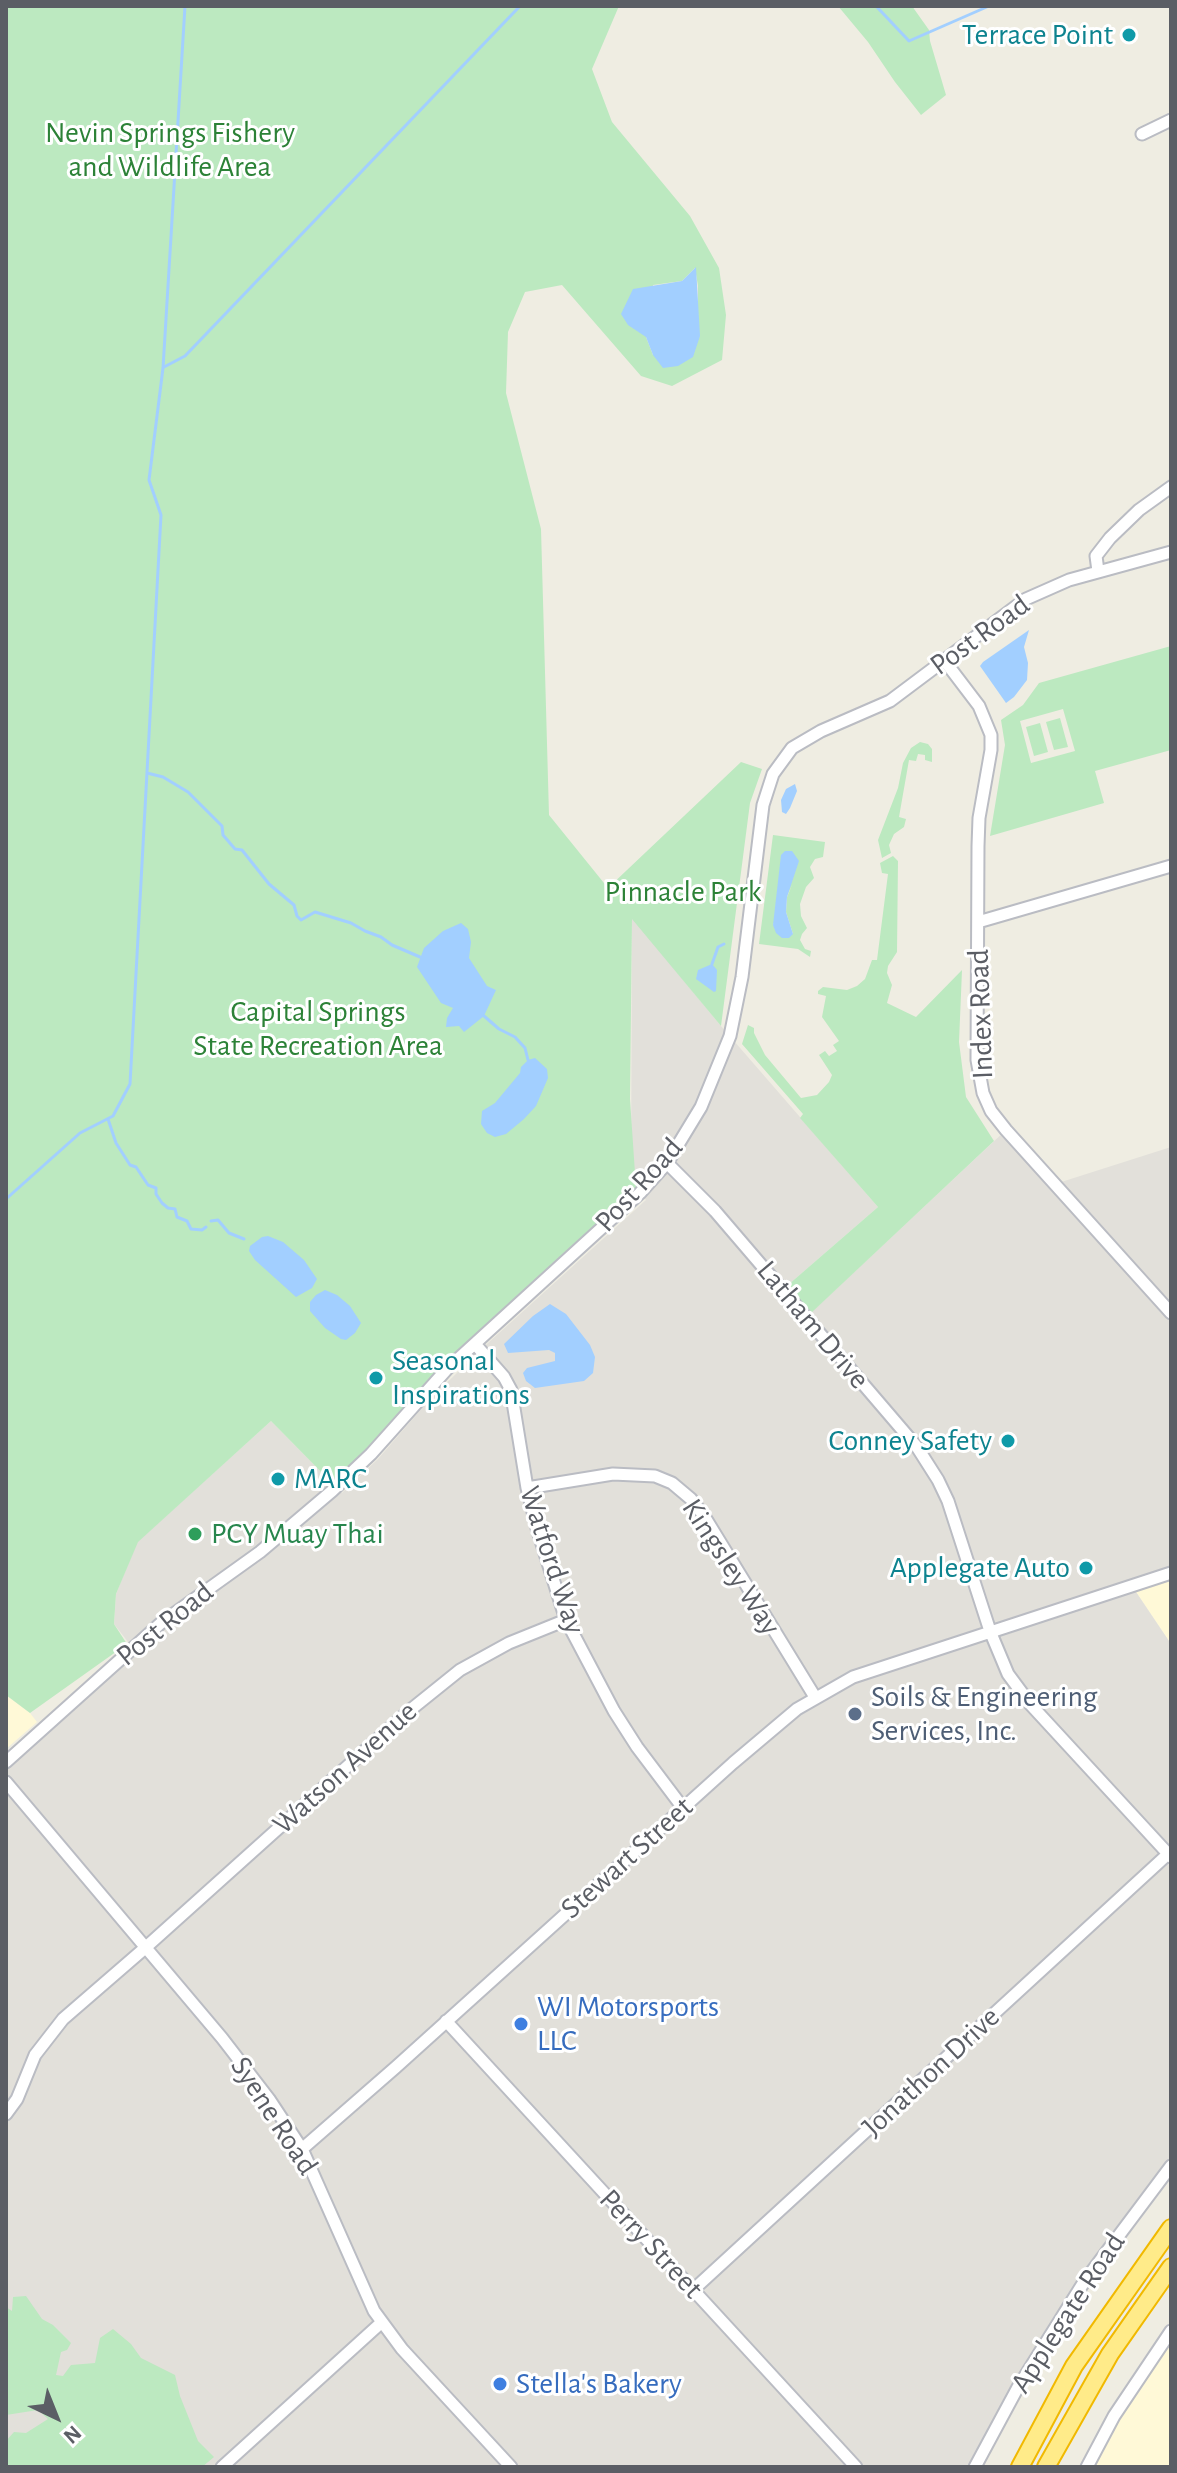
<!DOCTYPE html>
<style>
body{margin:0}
#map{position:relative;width:1177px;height:2473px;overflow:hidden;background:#efede2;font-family:"Alegreya Sans",sans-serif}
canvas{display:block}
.frame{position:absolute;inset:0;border:8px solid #5b5e65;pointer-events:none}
.north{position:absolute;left:16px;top:2377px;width:80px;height:80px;-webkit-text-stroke:6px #fff;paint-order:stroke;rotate:137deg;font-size:22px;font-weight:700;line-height:32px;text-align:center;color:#5b5e65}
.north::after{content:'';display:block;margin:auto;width:28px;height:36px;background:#5b5e65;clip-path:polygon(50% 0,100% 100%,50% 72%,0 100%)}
</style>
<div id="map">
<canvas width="1177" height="2473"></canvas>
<div class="frame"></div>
<div class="north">N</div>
</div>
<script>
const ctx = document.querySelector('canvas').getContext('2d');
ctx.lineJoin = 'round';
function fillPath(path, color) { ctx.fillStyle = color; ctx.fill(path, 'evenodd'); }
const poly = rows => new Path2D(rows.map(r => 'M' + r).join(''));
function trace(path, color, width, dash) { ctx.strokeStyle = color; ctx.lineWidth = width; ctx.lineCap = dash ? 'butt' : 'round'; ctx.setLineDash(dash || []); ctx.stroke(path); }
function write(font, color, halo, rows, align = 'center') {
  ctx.font = font + ' "Alegreya Sans",sans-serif'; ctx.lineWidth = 6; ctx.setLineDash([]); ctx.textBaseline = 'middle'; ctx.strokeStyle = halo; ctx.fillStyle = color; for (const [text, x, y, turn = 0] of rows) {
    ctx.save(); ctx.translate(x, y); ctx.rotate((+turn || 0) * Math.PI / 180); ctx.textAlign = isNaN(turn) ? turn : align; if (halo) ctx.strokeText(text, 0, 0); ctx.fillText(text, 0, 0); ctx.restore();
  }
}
fillPath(poly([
 [1171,1573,1171,1644,1132,1586],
 [6,1695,30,1713,37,1722,6,1749],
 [1171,2331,1171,2467,1087,2467]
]), '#fff9d7');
fillPath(poly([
 [632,917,721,1026,878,1207,788,1285,775,1270,770,1274,806,1317,1006,1130,1055,1184,1171,1147,1171,1573,1132,1586,1171,1644,1171,2166,1084,2282,975,2467,6,2467,6,1762,132,1647,114,1624,116,1594,137,1542,271,1421,342,1493,378,1459,430,1399,488,1343,646,1200,631,1182]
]), '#e2e0da');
fillPath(poly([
 [6,6,619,6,592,69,612,122,690,216,719,268,726,315,722,360,672,386,641,376,562,285,525,292,508,332,506,393,541,529,549,815,608,888,741,762,762,769,750,803,721,1026,632,919,630,1099,636,1188,439,1368,368,1448,332,1483,271,1421,138,1542,116,1594,114,1624,127,1644,30,1713,6,1695],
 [695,268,698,286,698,307,653,355,646,337,653,285,682,281],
 [838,6,912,6,929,30,930,41,946,95,921,115,895,82,868,42],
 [1171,646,1171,750,1095,771,1104,803,990,836,1005,745,1001,720,1023,705,1039,683],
 [1063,709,1075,751,1031,763,1020,721],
 [1060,718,1068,747,1054,750,1046,722],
 [1040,723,1048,752,1034,756,1026,727],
 [920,742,928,744,932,749,932,762,925,760,925,755,918,754,916,761,909,760,899,817,906,819,904,827,894,834,889,845,891,853,882,858,878,840,898,788,903,763,911,748],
 [773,835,825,842,823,857,815,859,810,867,814,878,806,887,800,904,801,916,807,928,802,934,800,940,805,949,811,951,810,957,798,949,759,944],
 [792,885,787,897,786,912,793,934,773,925],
 [893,856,898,861,897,952,888,966,887,973,892,985,887,1003,916,1017,962,970,959,1042,966,1097,994,1141,810,1314,788,1285,878,1207,800,1118,803,1114,742,1044,748,1025,754,1028,754,1033,765,1055,801,1098,817,1095,829,1082,832,1075,819,1055,825,1051,829,1056,837,1051,833,1045,839,1041,822,1017,826,996,818,994,818,991,823,987,847,990,857,986,865,979,872,960,877,960,888,874,882,873,880,863],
 [26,2296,42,2319,53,2325,71,2343,67,2350,61,2352,56,2375,63,2376,71,2365,95,2363,100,2338,113,2329,131,2344,141,2358,175,2375,180,2396,198,2441,214,2457,202,2467,6,2467,6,2441,14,2432,26,2433,48,2419,38,2410,6,2415,6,2307,12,2311,13,2297]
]), '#bce9c0');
fillPath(poly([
 [696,267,700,336,693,357,678,366,663,368,653,355,646,337,628,325,621,314,633,289,682,281],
 [1029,630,1024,647,1028,663,1027,680,1014,697,1006,703,980,666,983,662],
 [795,784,797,791,790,808,786,814,782,812,781,800,786,789],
 [785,851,792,851,799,861,787,897,786,912,793,934,789,938,782,938,776,933,773,925,781,855],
 [461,923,468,929,471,942,469,958,487,986,496,990,484,1016,464,1032,459,1026,446,1027,447,1018,453,1008,441,1003,417,967,424,948,443,931],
 [712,964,717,970,716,991,714,992,696,979,698,970],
 [535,1058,547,1069,548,1078,536,1106,524,1119,506,1134,495,1137,487,1133,481,1124,482,1111,495,1103,520,1073,521,1067,528,1060],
 [268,1236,283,1242,304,1260,317,1279,312,1288,296,1297,255,1260,249,1251,250,1246,262,1237],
 [325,1290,337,1295,350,1306,361,1323,355,1333,346,1340,341,1339,325,1328,310,1311,310,1302,316,1295],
 [550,1304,566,1314,590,1345,595,1357,593,1373,584,1381,535,1388,526,1381,523,1373,527,1368,555,1361,555,1353,549,1350,508,1353,504,1344,533,1316]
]), '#a2cfff');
trace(poly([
 [876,6,909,41,989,6],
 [164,367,185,356,520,6],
 [147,773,163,777,188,792,222,826,223,835,235,849,242,850,269,884,294,905,297,916,301,920,315,912,351,923,365,931,381,937,392,945,420,957],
 [712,964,718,947,724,944],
 [484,1016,499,1029,515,1037,525,1048,528,1060],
 [108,1119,116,1143,130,1165,136,1167,148,1185,156,1188,156,1194,162,1203,168,1208,175,1209,177,1217,187,1221,191,1229,202,1230,206,1227],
 [6,1199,80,1133,113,1116,130,1084,161,515,149,480,163,368,185,6],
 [211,1221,218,1220,229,1233,244,1239]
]), '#a2cfff', 3);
const minor = poly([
 [1142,134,1171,120],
 [1098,571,1096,556,1110,538,1139,510,1171,487],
 [944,660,979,706,991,735,991,750,979,818,978,846,977,1060,983,1093,991,1111,1006,1130,1171,1313],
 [978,922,1171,866],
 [667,1163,715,1211,917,1447,938,1480,948,1501,990,1631,1008,1674,1031,1705,1171,1857],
 [475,1344,504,1377,511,1390,527,1488,537,1528,566,1620,614,1711,637,1747,683,1808],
 [527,1488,613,1474,655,1476,672,1483,691,1499,704,1516,815,1697],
 [6,1762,161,1623,260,1552,332,1491,371,1454,447,1369,640,1193,667,1163,701,1107,730,1036,742,977,763,805,773,774,792,748,821,731,890,701,1026,599,1069,580,1171,552],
 [6,1782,222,2038,269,2099,302,2149,374,2311,402,2349,511,2467],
 [446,2021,856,2467],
 [6,2114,17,2099,35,2055,63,2019,145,1948,409,1711,460,1670,509,1643,566,1620],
 [302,2149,396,2067,733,1763,797,1709,853,1677,1171,1573],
 [693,2290,1168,1854],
 [222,2467,382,2322],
 [975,2467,1017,2389,1084,2282,1171,2166],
 [1087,2467,1114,2416,1171,2331]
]);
const highway = poly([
 [1020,2467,1074,2366,1171,2228],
 [1046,2467,1110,2354,1171,2267]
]);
trace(minor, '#babcc3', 15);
trace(highway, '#f1b900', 20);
trace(minor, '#fff', 11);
trace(highway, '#ffeb89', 16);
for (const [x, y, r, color] of [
 [1129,35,8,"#0f9aa8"],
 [376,1378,8,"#0f9aa8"],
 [1008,1441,8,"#0f9aa8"],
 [278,1479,8,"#0f9aa8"],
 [195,1534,8,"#2e9e5b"],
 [1086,1568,8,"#0f9aa8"],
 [855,1714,8,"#5c6f8a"],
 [521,2024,8,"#3f7fe0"],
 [500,2384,8,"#3f7fe0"]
]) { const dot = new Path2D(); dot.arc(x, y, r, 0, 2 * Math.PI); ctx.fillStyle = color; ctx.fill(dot); trace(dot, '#fff', 3); }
write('30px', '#0d838f', '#fff', [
 ["Terrace Point",1113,35],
 ["Seasonal",392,1361,"left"],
 ["Inspirations",392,1395,"left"],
 ["Conney Safety",992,1441],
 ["MARC",294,1479,"left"],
 ["Applegate Auto",1070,1568]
], 'right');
write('30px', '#2c8237', '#fff', [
 ["Nevin Springs Fishery",170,133],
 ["and Wildlife Area",170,167],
 ["Pinnacle Park",683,892],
 ["Capital Springs",318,1012],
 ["State Recreation Area",318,1046]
]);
write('30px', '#5b5e65', '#fff', [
 ["Post Road",980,635,-36],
 ["Index Road",981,1014,-92],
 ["Post Road",639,1185,-48],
 ["Latham Drive",813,1325,50],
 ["Watford Way",552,1560,72],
 ["Kingsley Way",731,1567,57],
 ["Post Road",165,1624,-39],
 ["Watson Avenue",345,1768,-42],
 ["Stewart Street",627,1858,-42],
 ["Jonathon Drive",931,2072,-43],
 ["Syene Road",274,2116,57],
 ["Perry Street",651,2244,47],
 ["Applegate Road",1068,2313,-57]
]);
write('30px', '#27864d', '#fff', [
 ["PCY Muay Thai",211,1534]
], 'left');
write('30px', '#4e5e75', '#fff', [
 ["Soils & Engineering",871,1697],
 ["Services, Inc.",871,1731]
], 'left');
write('30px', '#366cbe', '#fff', [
 ["WI Motorsports",537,2007],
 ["LLC",537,2041],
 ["Stella's Bakery",516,2384]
], 'left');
</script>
